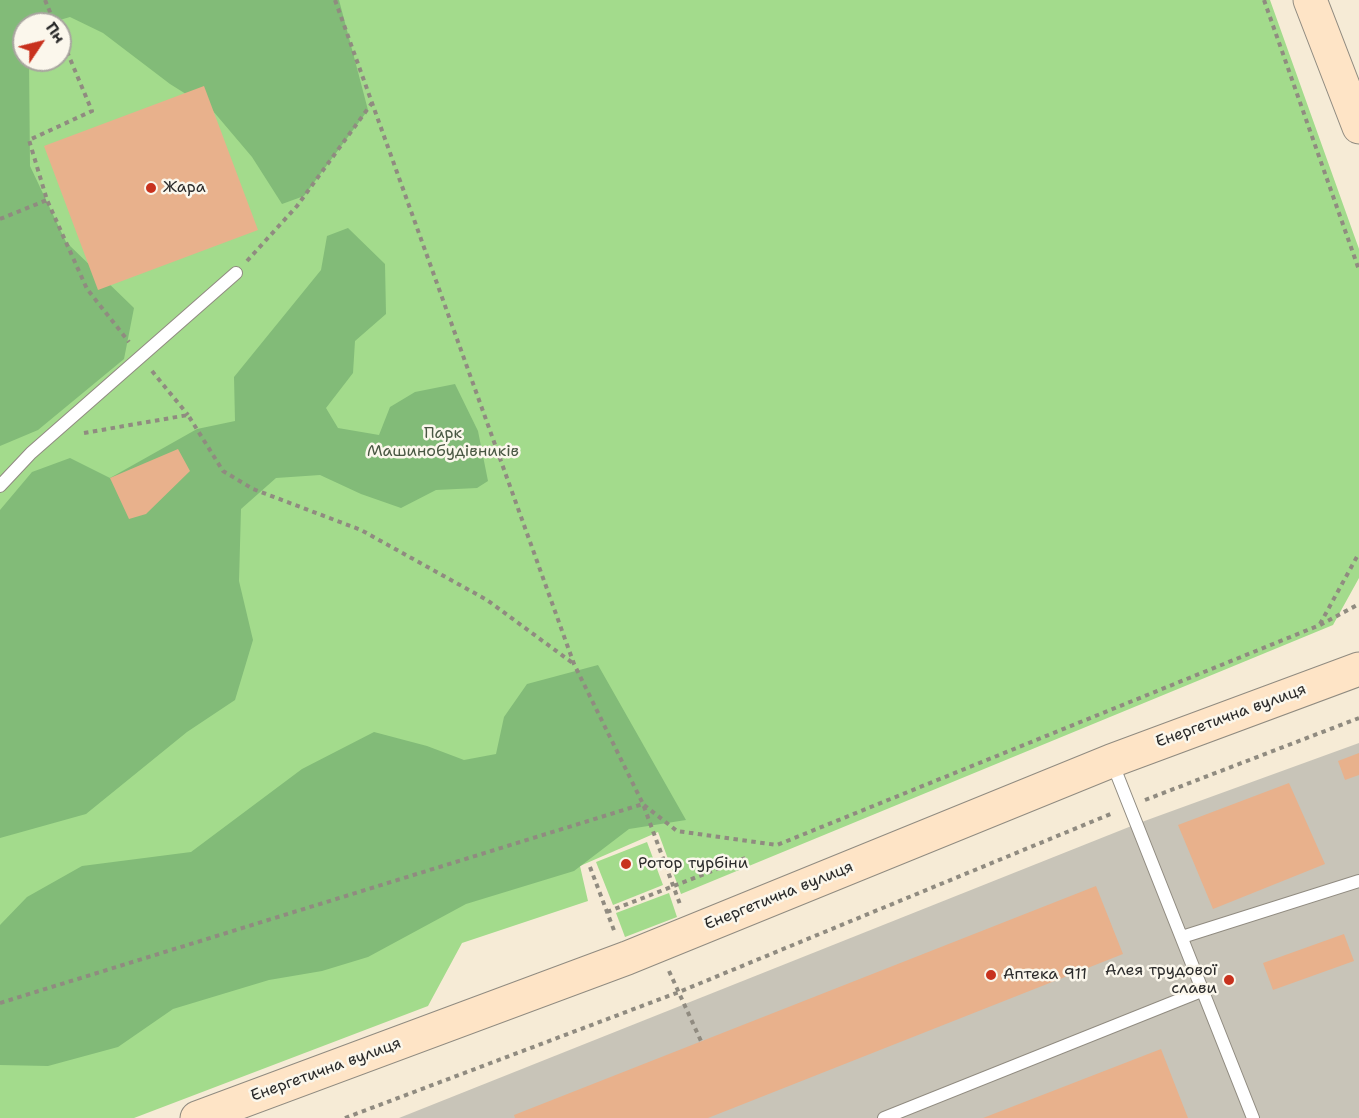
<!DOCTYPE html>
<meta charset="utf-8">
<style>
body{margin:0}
#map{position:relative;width:1359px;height:1118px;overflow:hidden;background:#f6ebd6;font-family:"Shantell Sans",sans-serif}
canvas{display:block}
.north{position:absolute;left:12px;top:12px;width:60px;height:60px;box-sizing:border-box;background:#fbf7ec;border:2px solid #a8a59f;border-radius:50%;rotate:55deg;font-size:16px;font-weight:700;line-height:24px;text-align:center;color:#2b2b2b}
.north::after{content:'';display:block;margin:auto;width:21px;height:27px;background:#c8321e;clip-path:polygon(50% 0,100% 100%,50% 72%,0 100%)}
</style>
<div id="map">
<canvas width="1359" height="1118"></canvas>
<div class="north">Пн</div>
</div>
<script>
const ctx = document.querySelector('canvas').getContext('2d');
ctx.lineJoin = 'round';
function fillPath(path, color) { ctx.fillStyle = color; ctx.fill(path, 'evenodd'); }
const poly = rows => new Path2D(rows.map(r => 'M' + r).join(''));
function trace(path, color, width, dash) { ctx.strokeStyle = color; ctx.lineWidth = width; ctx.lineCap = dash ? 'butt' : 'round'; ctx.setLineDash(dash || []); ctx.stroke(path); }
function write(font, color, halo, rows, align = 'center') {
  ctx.font = font + ' "Shantell Sans",sans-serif'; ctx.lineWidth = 5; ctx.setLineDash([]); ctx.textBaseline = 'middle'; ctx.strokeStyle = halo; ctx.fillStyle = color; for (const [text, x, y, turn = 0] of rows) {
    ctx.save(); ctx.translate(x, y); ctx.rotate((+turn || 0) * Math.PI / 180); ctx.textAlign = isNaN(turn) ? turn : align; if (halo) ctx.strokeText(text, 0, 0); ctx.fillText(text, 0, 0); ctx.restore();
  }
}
fillPath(poly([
 [1359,743,1359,1118,399,1118,1139,823]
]), '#c8c4b8');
fillPath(poly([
 [0,0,1270,0,1359,249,1359,578,1333,625,681,894,658,832,580,866,588,901,462,943,428,1006,134,1118,0,1118],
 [24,24,60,24,60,60,24,60],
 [647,842,663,885,613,905,596,862],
 [669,893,677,917,625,937,616,913]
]), '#a3db8c');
fillPath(poly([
 [0,0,339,0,368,110,304,196,282,204,252,157,213,111,170,84,103,33,70,17,46,24,24,24,24,60,29,60,30,166,66,242,134,308,124,359,38,430,0,446],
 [348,228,385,264,386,314,355,341,353,373,326,408,338,428,379,435,390,407,415,392,455,384,478,431,488,481,477,488,436,490,401,508,361,494,320,475,276,478,241,509,239,581,253,640,235,700,187,732,86,814,0,838,0,510,32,472,70,458,110,478,197,429,235,421,234,377,321,270,327,236],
 [598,665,686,820,629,829,574,871,466,904,368,957,322,971,269,980,173,1009,118,1047,48,1066,0,1065,0,925,27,897,82,866,191,852,302,769,374,732,427,746,464,760,496,754,504,717,527,684]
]), '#82bb78');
fillPath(poly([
 [204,86,258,230,98,290,44,146],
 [178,449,190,471,146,514,129,519,110,478],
 [1359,753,1359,775,1345,780,1338,761],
 [1289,783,1325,864,1213,909,1178,825],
 [1096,886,1123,954,708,1118,515,1118,514,1115],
 [1344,934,1354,961,1273,990,1263,963],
 [1161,1049,1188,1118,983,1118]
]), '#e8b18c');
const lane = poly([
 [0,486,31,453,236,273],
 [1112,762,1253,1118],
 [1182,937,1359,881],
 [884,1118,1204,990]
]);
const secondary = poly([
 [1310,0,1359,127],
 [197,1118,627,958,1111,761,1359,669]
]);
trace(lane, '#908b80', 14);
trace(secondary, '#908b80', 35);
trace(poly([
 [45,0,55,24],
 [335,0,574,664,643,804,681,907],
 [1264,0,1359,270],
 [60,35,92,111,29,140,47,200,87,289,129,342],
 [0,219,47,200],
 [247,261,297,206,372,103],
 [152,371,188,415],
 [84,433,188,415,223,471,253,489,361,530,487,600,574,664],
 [1320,624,1359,553],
 [1145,800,1359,718],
 [644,805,677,831,777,845,1320,625,1359,604],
 [590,867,615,933],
 [607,912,748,857],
 [669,971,701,1041],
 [0,1003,643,804],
 [345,1118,679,992,1113,813]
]), '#908b80', 4, [4.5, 4.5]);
trace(lane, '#fff', 12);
trace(secondary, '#fee4c6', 33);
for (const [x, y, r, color] of [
 [151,188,6,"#c8321e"],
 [626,864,6,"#c8321e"],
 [991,975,6,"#c8321e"],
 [1229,980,6,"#c8321e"]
]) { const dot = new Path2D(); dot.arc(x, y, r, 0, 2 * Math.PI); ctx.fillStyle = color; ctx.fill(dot); trace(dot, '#fbf7ec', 2); }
write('16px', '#2b2b2b', '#fbf7ec', [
 ["Жара",163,188],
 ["Ротор турбіни",638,864],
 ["Алея трудової",1217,971,"right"],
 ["слави",1217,989,"right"],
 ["Аптека 911",1003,975]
], 'left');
write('16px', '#495743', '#fbf7ec', [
 ["Парк",443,434],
 ["Машинобудівників",443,452]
]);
write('16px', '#2b2b2b', '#fbf7ec', [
 ["Енергетична вулиця",1231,716,-20],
 ["Енергетична вулиця",779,896,-22],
 ["Енергетична вулиця",326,1070,-20]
]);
</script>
